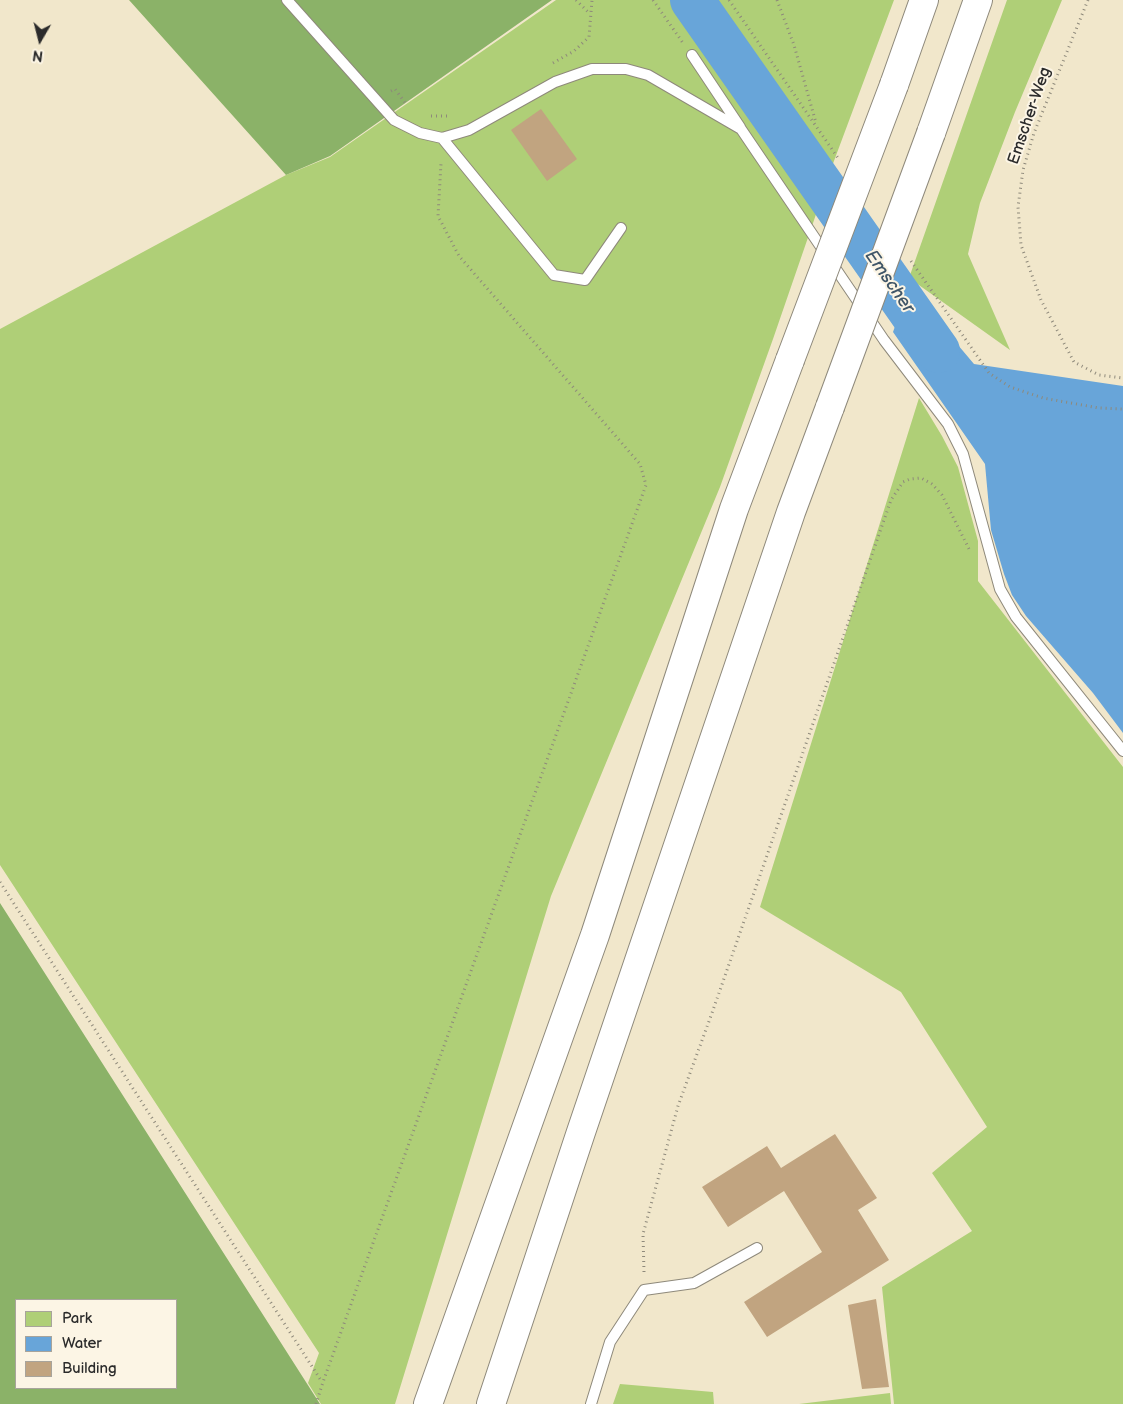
<!DOCTYPE html>
<style>
body{margin:0}
#map{position:relative;width:1123px;height:1404px;overflow:hidden;background:#f1e7cb;font-family:"Balsamiq Sans",sans-serif}
canvas{display:block}
.legend{position:absolute;left:15px;top:1299px;width:162px;height:90px;box-sizing:border-box;background:#fcf5e5;border:1px solid #a8a49b;margin:0;padding:6px 9px;list-style:none;font-size:15px;color:#2b2b2b}
.legend li{display:flex;align-items:center;gap:10px;height:25px}
.legend b{width:25px;border:1px solid #a8a49b}
.north{position:absolute;left:15px;top:15px;width:50px;height:50px;-webkit-text-stroke:4px #fcf5e5;paint-order:stroke;rotate:188deg;font-size:14px;font-weight:700;line-height:20px;text-align:center;color:#2b2b2b}
.north::after{content:'';display:block;margin:auto;width:18px;height:22px;background:#2b2b2b;clip-path:polygon(50% 0,100% 100%,50% 72%,0 100%)}
</style>
<div id="map">
<canvas width="1123" height="1404"></canvas>
<ul class="legend">
<li><b style="height:14px;background:#afcf77"></b>Park</li>
<li><b style="height:14px;background:#68a5d9"></b>Water</li>
<li><b style="height:14px;background:#c1a480"></b>Building</li>
</ul>
<div class="north">N</div>
</div>
<script>
const ctx = document.querySelector('canvas').getContext('2d');
ctx.lineJoin = 'round';
function fillPath(path, color) { ctx.fillStyle = color; ctx.fill(path, 'evenodd'); }
const poly = rows => new Path2D(rows.map(r => 'M' + r).join(''));
function trace(path, color, width, dash) { ctx.strokeStyle = color; ctx.lineWidth = width; ctx.lineCap = dash ? 'butt' : 'round'; ctx.setLineDash(dash || []); ctx.stroke(path); }
function write(font, color, halo, rows, align = 'center') {
  ctx.font = font + ' "Balsamiq Sans",sans-serif'; ctx.lineWidth = 4; ctx.setLineDash([]); ctx.textBaseline = 'middle'; ctx.strokeStyle = halo; ctx.fillStyle = color; for (const [text, x, y, turn = 0] of rows) {
    ctx.save(); ctx.translate(x, y); ctx.rotate((+turn || 0) * Math.PI / 180); ctx.textAlign = isNaN(turn) ? turn : align; if (halo) ctx.strokeText(text, 0, 0); ctx.fillText(text, 0, 0); ctx.restore();
  }
}
fillPath(poly([
 [556,0,691,0,823,194,773,339,720,487,551,896,395,1404,321,1404,308,1383,319,1353,0,865,0,329,286,175,330,157],
 [693,0,894,0,825,185],
 [1007,0,1062,0,1015,112,980,203,968,254,1010,350,909,278],
 [919,398,942,436,958,467,978,541,978,581,1123,767,1123,1404,894,1404,882,1287,972,1231,932,1173,987,1127,901,992,760,907],
 [620,1384,713,1392,714,1404,613,1404],
 [890,1393,891,1404,799,1404]
]), '#afcf77');
fillPath(poly([
 [129,0,552,0,330,156,286,175],
 [0,903,320,1404,0,1404],
 [176,1300,176,1388,16,1388,16,1300]
]), '#8bb268');
fillPath(poly([
 [909,287,974,364,1123,386,1123,733,1093,693,1026,616,1012,595,1004,574,991,530,985,464,893,332]
]), '#68a5d9');
trace(poly([
 [692,0,938,351]
]), '#68a5d9', 44);
fillPath(poly([
 [541,109,577,159,547,181,511,130],
 [835,1134,877,1198,858,1210,889,1260,767,1337,744,1302,822,1252,784,1191,728,1227,702,1187,767,1146,781,1168],
 [876,1299,889,1387,862,1389,848,1305]
]), '#c1a480');
const lane = poly([
 [287,0,394,120,420,133,442,138,469,130,555,82,592,69,626,69,648,75,741,129,884,340,948,424,963,454,1000,589,1016,617,1123,751],
 [692,55,740,127],
 [442,138,554,275,585,280,621,228],
 [591,1404,610,1342,644,1290,694,1283,757,1248]
]);
const highway = poly([
 [894,85,924,0],
 [931,133,978,0],
 [428,1404,595,935,734,509,790,360],
 [491,1404,581,1132,791,512,830,407]
]);
trace(lane, '#8e897b', 12);
trace(highway, '#8e897b', 30);
trace(poly([
 [576,0,590,14],
 [653,0,683,43],
 [729,0,838,158],
 [777,0,794,45,816,123],
 [1088,0,1034,133,1023,170,1018,207,1021,245,1041,300,1074,362,1099,375,1123,378],
 [553,63,574,51,589,37,592,0],
 [391,91,395,89,406,104],
 [431,116,450,116],
 [911,261,989,373,1010,387,1043,398,1099,408,1123,409],
 [0,882,322,1382],
 [644,1272,643,1234,678,1106,712,1013,891,500,903,482,910,479,921,478,932,484,942,495,970,551],
 [316,1404,323,1382,646,485,640,464,459,256,438,216,441,163]
]), '#8e897b', 3, [1, 4]);
trace(lane, '#fff', 10);
trace(highway, '#fff', 28);
const highwayBridge = poly([
 [790,360,894,85],
 [830,407,931,133]
]);
trace(highwayBridge, '#8e897b', 30, []);
trace(highwayBridge, '#fff', 28);
write('16px', '#2b2b2b', '#fcf5e5', [
 ["Emscher-Weg",1030,116,-71]
]);
write('italic 18px', '#405668', '#fcf5e5', [
 ["Emscher",889,282,55]
]);
</script>
